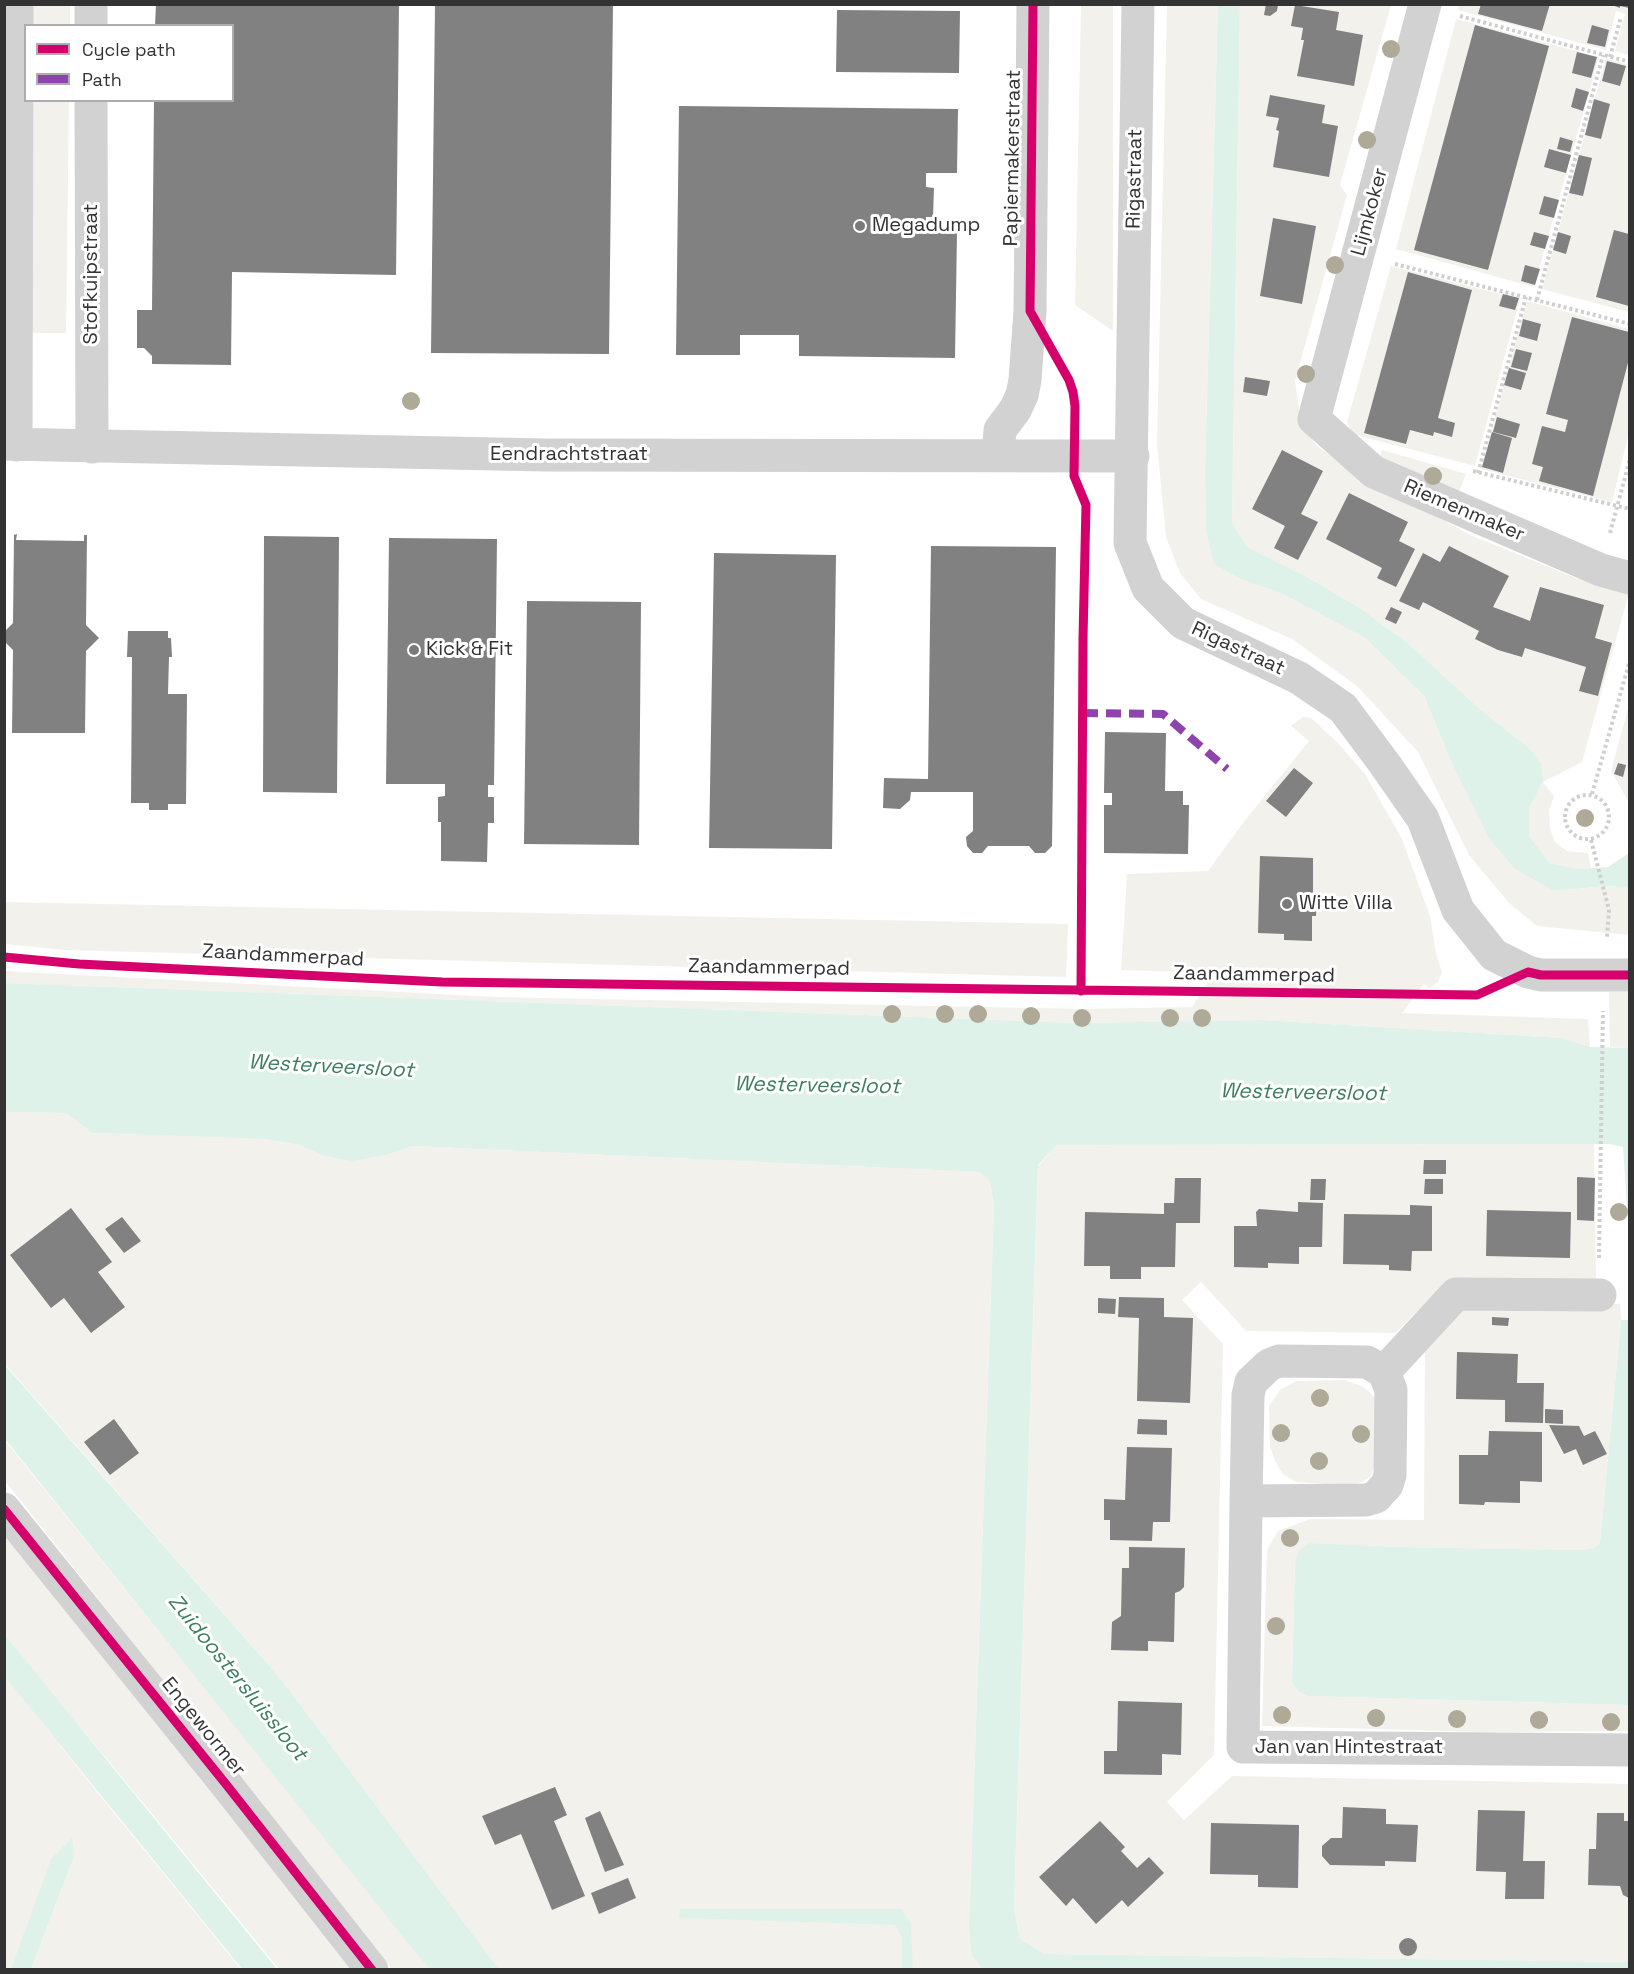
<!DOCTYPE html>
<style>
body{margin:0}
#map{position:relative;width:1634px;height:1974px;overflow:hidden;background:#fff;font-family:"Space Grotesk",sans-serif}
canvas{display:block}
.frame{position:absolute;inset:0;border:6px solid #333;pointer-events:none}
.legend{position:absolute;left:24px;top:24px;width:210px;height:78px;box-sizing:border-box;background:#fff;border:2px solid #adadad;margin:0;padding:8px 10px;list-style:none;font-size:18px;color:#333}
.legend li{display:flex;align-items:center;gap:12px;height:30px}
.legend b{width:30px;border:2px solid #adadad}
</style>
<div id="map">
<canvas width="1634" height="1974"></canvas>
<div class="frame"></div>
<ul class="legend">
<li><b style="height:8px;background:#d6006c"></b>Cycle path</li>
<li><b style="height:8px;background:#8e44ad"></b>Path</li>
</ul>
</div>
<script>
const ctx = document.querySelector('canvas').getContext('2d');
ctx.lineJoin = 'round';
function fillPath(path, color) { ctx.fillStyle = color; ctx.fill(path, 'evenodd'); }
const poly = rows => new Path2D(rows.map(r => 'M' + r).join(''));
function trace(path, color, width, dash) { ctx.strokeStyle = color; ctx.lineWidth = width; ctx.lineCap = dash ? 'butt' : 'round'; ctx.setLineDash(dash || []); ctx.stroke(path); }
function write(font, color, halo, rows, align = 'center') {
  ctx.font = font + ' "Space Grotesk",sans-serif'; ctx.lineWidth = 6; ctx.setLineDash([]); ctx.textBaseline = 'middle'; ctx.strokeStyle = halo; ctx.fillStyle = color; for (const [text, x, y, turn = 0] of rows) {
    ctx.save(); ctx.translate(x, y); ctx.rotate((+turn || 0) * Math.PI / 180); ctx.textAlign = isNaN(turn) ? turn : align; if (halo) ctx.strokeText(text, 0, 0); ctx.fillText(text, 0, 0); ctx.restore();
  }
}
fillPath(poly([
 [1460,4,1629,5,1629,55,1615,51,1625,14,1616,11,1606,50,1458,10],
 [32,5,70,5,70,25,32,26],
 [1081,5,1113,5,1113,331,1075,305],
 [1167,5,1218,5,1205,470,1206,531,1245,581,1281,593,1365,638,1424,696,1450,759,1554,891,1607,886,1629,888,1629,935,1537,926,1509,903,1469,855,1418,752,1357,686,1292,639,1201,599,1180,573,1166,537,1157,444],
 [1240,5,1391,5,1340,185,1347,195,1295,381,1301,424,1316,445,1340,463,1470,535,1576,578,1629,593,1582,762,1543,782,1554,796,1549,810,1550,829,1555,842,1567,851,1588,853,1591,868,1579,869,1550,863,1529,836,1529,808,1534,798,1529,748,1481,710,1410,645,1360,608,1307,577,1247,547,1232,522],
 [1456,19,1599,57,1534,287,1396,249],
 [1606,58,1629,65,1629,312,1542,289],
 [31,101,69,101,66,333,28,333],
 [1391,266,1520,299,1475,466,1352,434,1347,422],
 [1527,301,1629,329,1629,433,1612,502,1481,469],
 [1382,450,1466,474,1457,497,1380,456],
 [1629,705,1629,803,1611,771],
 [1303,717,1311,718,1338,743,1365,774,1402,839,1430,916,1436,954,1442,972,1438,982,1429,988,1424,984,1402,1013,1588,1019,1590,1047,1562,1038,1263,1020,1078,1023,5,983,4,971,496,997,1084,1009,1192,1007,1214,973,1121,970,1127,874,1208,871,1246,819,1309,741,1291,726],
 [5,902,1068,924,1066,977,65,950,5,944],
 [1609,992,1629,992,1629,1048,1610,1047],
 [4,1112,66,1113,92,1133,265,1139,300,1145,321,1155,387,1155,412,1146,979,1172,990,1182,994,1205,969,1927,971,1955,982,1969,499,1969,281,1679,5,1364],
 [1594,1144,1596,1284,1448,1281,1395,1333,1246,1331,1201,1282,1182,1300,1223,1344,1214,1755,1167,1802,1184,1820,1232,1776,1629,1784,1629,1962,1045,1954,1020,1939,1014,1909,1038,1166,1057,1145],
 [1467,1304,1620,1304,1621,1320,1600,1542,1594,1548,1581,1550,1400,1547,1310,1543,1295,1563,1292,1682,1298,1691,1307,1696,1629,1705,1629,1731,1483,1732,1262,1726,1267,1550,1278,1531,1310,1519,1424,1520,1425,1348],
 [1345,1380,1364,1387,1376,1399,1376,1463,1370,1477,1355,1486,1296,1482,1283,1474,1275,1461,1270,1447,1269,1406,1280,1390,1296,1381],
 [4,1439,430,1969,392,1969,390,1967,5,1481],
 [4,1535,355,1969,279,1969,111,1764,5,1638],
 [4,1675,98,1793,241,1969,31,1969,74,1857,11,1969,5,1969]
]), '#f3f1ec');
fillPath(poly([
 [1218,5,1240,5,1232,522,1247,547,1307,577,1360,608,1410,645,1481,710,1529,748,1541,764,1543,781,1529,808,1529,836,1550,863,1579,869,1608,867,1629,853,1629,888,1607,886,1554,891,1515,869,1489,838,1450,759,1424,696,1365,638,1281,593,1245,581,1214,564,1206,531,1205,470],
 [5,983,1078,1023,1263,1020,1562,1038,1590,1047,1629,1048,1629,1237,1623,1147,1610,1144,1057,1145,1038,1165,1014,1909,1020,1939,1045,1954,1629,1962,1629,1969,982,1969,971,1955,969,1927,994,1205,990,1182,979,1172,412,1146,387,1155,352,1161,321,1155,300,1145,265,1139,92,1133,66,1113,5,1112],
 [1621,1320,1630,1320,1629,1705,1307,1696,1298,1691,1292,1682,1295,1563,1299,1550,1310,1543,1400,1547,1581,1550,1594,1548,1600,1542],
 [4,1364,281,1679,499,1969,430,1969,415,1952,5,1439],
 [5,1635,277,1969,242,1969,5,1677],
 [72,1838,74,1857,31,1969,11,1969,51,1859],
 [680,1909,901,1909,911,1924,913,1969,902,1969,902,1938,895,1925,679,1918]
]), '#def2ea');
fillPath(poly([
 [156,4,399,4,396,275,232,272,231,365,152,364,152,356,144,348,137,348,137,310,152,310,154,100,232,100,232,26,155,26],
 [435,4,613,4,609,354,431,353],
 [1266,4,1278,5,1277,11,1270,16,1264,15],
 [1481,4,1550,4,1542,31,1478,14],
 [1609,4,1629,5,1629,8,1620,6,1620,8],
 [1295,5,1339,12,1336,30,1363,35,1354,86,1297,76,1304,40,1301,40,1303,28,1291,26],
 [837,10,960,11,959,73,836,72],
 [1475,25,1549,46,1488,270,1414,250],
 [1592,25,1609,30,1605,47,1587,43],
 [1577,52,1597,57,1591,78,1572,73],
 [1607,61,1626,66,1620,86,1602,81],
 [1576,88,1589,92,1583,111,1571,107],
 [1270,95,1325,105,1322,123,1338,126,1329,177,1273,167,1279,131,1276,130,1279,118,1266,116],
 [1594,99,1610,104,1601,139,1585,135],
 [679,106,958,109,957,173,926,173,926,187,934,188,933,217,926,217,926,232,957,232,955,358,799,356,799,335,740,335,740,355,676,355],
 [1560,137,1573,141,1570,152,1557,149],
 [1549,149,1571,155,1566,173,1544,167],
 [1579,155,1592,158,1583,196,1569,193],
 [1544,196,1559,200,1554,218,1539,214],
 [1273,218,1316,226,1302,304,1260,296],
 [1614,230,1629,234,1629,306,1596,297],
 [1534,232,1549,236,1545,249,1530,245],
 [1558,232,1571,236,1566,254,1553,250],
 [1525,265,1540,269,1535,285,1521,281],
 [1408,272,1472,290,1438,418,1455,423,1452,437,1434,432,1433,436,1410,430,1406,444,1364,433],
 [1503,294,1519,298,1515,310,1499,306],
 [1572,317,1629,332,1629,359,1593,496,1539,481,1543,467,1532,464,1542,426,1565,432,1568,420,1546,414],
 [1523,319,1541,324,1537,341,1519,336],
 [1516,349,1532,353,1527,371,1511,367],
 [1509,368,1526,373,1521,390,1504,385],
 [1245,377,1270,381,1267,396,1243,392],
 [1497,417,1520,424,1516,438,1493,432],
 [1492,432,1512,438,1503,473,1482,467],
 [1282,450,1323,471,1301,514,1318,522,1298,560,1274,548,1285,526,1252,509],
 [1349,493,1408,522,1399,541,1415,549,1396,587,1377,578,1382,568,1326,539],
 [17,534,16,540,84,541,84,535,87,535,86,625,99,638,86,651,85,733,12,733,13,650,4,641,4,632,13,623,14,535],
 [264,536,339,537,337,793,263,792],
 [389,538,497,539,494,785,488,785,488,797,494,797,494,823,488,823,487,862,441,861,441,822,438,822,438,797,445,796,445,784,386,784],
 [931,546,1056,547,1052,846,1045,853,1035,853,1029,846,988,846,982,853,973,853,967,846,966,837,973,831,973,792,911,792,910,800,900,809,883,808,884,778,928,779],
 [1449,546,1509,576,1493,607,1512,614,1530,621,1540,587,1604,605,1595,638,1612,643,1598,696,1579,691,1586,667,1525,648,1522,657,1498,650,1475,639,1479,631,1423,602,1419,610,1399,601,1423,553,1440,562],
 [714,553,836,555,832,849,709,848],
 [527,601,641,602,639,845,524,844],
 [1391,607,1402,612,1396,624,1385,619],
 [128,631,168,631,168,638,171,638,172,657,169,657,168,694,187,694,186,804,168,804,168,810,149,810,149,803,131,803,132,657,127,657],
 [1105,732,1166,733,1165,791,1183,791,1183,805,1189,805,1188,854,1104,853,1104,805,1112,805,1112,793,1104,793],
 [1618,763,1626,765,1623,777,1614,774],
 [1294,768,1313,783,1286,817,1266,801],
 [1260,856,1313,858,1313,892,1317,892,1316,916,1312,916,1312,941,1284,940,1284,934,1258,933],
 [1424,1160,1446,1160,1446,1174,1423,1174],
 [1577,1177,1595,1178,1594,1221,1577,1220],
 [1175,1178,1201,1178,1200,1223,1176,1223,1175,1267,1141,1267,1141,1279,1110,1279,1110,1266,1084,1266,1085,1212,1164,1214,1164,1203,1174,1203],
 [1311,1179,1326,1179,1325,1200,1310,1200],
 [1425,1179,1443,1179,1443,1194,1424,1194],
 [1298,1202,1323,1203,1322,1247,1299,1247,1299,1264,1268,1263,1268,1268,1234,1267,1234,1226,1257,1226,1256,1212,1259,1209,1298,1212],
 [1410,1205,1432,1206,1432,1251,1412,1251,1411,1271,1389,1270,1389,1265,1343,1264,1344,1214,1410,1215],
 [71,1208,112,1262,98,1272,125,1307,91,1333,64,1298,51,1308,10,1255],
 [1487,1210,1571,1212,1570,1258,1486,1256],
 [122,1217,141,1241,124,1253,105,1229],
 [1119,1297,1164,1298,1164,1317,1193,1318,1190,1403,1137,1401,1139,1318,1118,1317],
 [1098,1298,1116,1299,1115,1314,1098,1313],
 [1492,1317,1509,1318,1508,1326,1492,1325],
 [1457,1352,1518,1354,1517,1383,1544,1383,1543,1423,1505,1422,1505,1400,1456,1399],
 [1545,1409,1563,1410,1563,1424,1545,1423],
 [114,1419,139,1453,110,1475,84,1442],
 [1138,1419,1167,1420,1167,1435,1137,1434],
 [1549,1425,1579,1426,1584,1436,1595,1431,1607,1454,1583,1465,1576,1449,1564,1454],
 [1489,1431,1542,1432,1542,1482,1520,1481,1520,1503,1485,1502,1484,1505,1459,1504,1459,1455,1488,1455],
 [1127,1447,1172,1448,1170,1522,1153,1522,1152,1541,1110,1540,1110,1520,1104,1520,1104,1499,1125,1500],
 [1129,1547,1185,1548,1184,1587,1180,1591,1175,1593,1174,1642,1148,1641,1148,1651,1111,1650,1112,1622,1121,1616,1122,1568,1129,1568],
 [1118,1701,1182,1703,1181,1755,1162,1754,1162,1775,1104,1774,1104,1751,1117,1751],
 [555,1787,567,1815,554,1821,585,1896,552,1910,521,1834,495,1845,482,1816],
 [1343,1807,1386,1809,1386,1824,1418,1825,1416,1862,1385,1861,1385,1866,1330,1865,1322,1856,1322,1846,1331,1838,1342,1838],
 [1478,1810,1525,1811,1523,1861,1545,1861,1544,1899,1505,1899,1506,1872,1476,1871],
 [600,1811,624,1865,605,1872,585,1818],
 [1597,1813,1624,1813,1624,1821,1629,1821,1629,1898,1623,1895,1620,1886,1588,1885,1589,1849,1596,1849],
 [1100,1821,1125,1847,1121,1851,1137,1868,1149,1857,1164,1873,1128,1907,1122,1900,1096,1924,1073,1898,1066,1906,1039,1877],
 [1211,1823,1299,1825,1298,1888,1258,1887,1258,1875,1210,1874],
 [628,1878,636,1898,599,1914,591,1893],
 '1399 1947a9 9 0 1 1 18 0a9 9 0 1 1-18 0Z'
]), '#818181');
trace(poly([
 [1460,16,1630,62],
 [1610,57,1621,17],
 [1395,264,1630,324],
 [1537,300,1603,55],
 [1473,471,1630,509],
 [1478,473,1526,297],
 [1610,533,1630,459],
 [1592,794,1630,660],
 '1565 817a22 22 0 1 1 44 0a22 22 0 1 1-44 0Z',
 [1591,840,1609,910,1607,937],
 [1599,1258,1603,1011]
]), '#cfcfcf', 4, [3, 3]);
trace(poly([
 [91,4,91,26],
 [1138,4,1130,543,1148,588,1183,623,1299,678,1343,708,1384,763,1423,819,1458,910,1494,955,1528,972,1541,975,1630,975],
 [1425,4,1314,419,1374,472,1601,570,1630,578],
 [91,100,92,447],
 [4,444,546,455,1133,456],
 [16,445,17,4],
 [998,455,1000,430,1015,410,1022,395,1025,380,1030,311,1033,4],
 [1384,1372,1456,1294,1600,1295],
 [1246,1501,1366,1500,1376,1497,1382,1490,1387,1485,1390,1475,1391,1390,1384,1372,1367,1362,1279,1361,1269,1365,1251,1382,1248,1395,1246,1501,1243,1747,1630,1750],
 [4,1509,229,1788,372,1970]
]), '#d2d2d2', 33);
trace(poly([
 [1083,713,1163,714,1227,769]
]), '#8e44ad', 8, [15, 8]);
trace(poly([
 [1033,4,1030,311,1069,380,1073,392,1075,406,1074,476,1086,505,1083,638,1081,991],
 [4,957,79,964,442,982,1477,995,1528,972,1541,975,1630,975],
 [4,1509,229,1788,372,1970]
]), '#d6006c', 9);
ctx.fillStyle = '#afa997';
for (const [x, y] of [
 [1391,49],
 [1367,140],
 [1335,265],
 [1306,374],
 [411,401],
 [1433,476],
 [1585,818],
 [892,1014],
 [945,1014],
 [978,1014],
 [1031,1016],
 [1082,1018],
 [1170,1018],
 [1202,1018],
 [1619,1212],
 [1320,1398],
 [1281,1433],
 [1361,1434],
 [1319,1461],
 [1290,1538],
 [1276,1626],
 [1282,1715],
 [1376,1718],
 [1457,1719],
 [1539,1720],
 [1611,1722]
]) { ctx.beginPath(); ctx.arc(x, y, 9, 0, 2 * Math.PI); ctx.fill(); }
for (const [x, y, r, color] of [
 [860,226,6,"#7a7a7a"],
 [414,650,6,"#7a7a7a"],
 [1287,904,6,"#7a7a7a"]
]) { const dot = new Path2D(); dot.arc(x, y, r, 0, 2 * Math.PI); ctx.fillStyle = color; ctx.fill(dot); trace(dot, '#fff', 2); }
write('20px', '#333', '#fff', [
 ["Papiermakerstraat",1013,158,-89],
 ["Rigastraat",1135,179,-89],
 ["Lijmkoker",1370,212,-75],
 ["Stofkuipstraat",92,274,-90],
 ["Eendrachtstraat",569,455],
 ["Riemenmaker",1464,511,23],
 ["Rigastraat",1238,649,25],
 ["Zaandammerpad",283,956,3],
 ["Zaandammerpad",769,968,1],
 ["Zaandammerpad",1254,975,1],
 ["Engewormer",203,1727,51],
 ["Jan van Hintestraat",1349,1748]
]);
write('20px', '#333', '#fff', [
 ["Megadump",872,226],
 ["Kick & Fit",426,650],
 ["Witte Villa",1299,904]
], 'left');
write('italic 21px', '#3c7e64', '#fff', [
 ["Westerveersloot",331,1067,3],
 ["Westerveersloot",817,1086,1],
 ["Westerveersloot",1303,1093,1],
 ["Zuidoostersluissloot",237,1678,51]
]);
</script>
